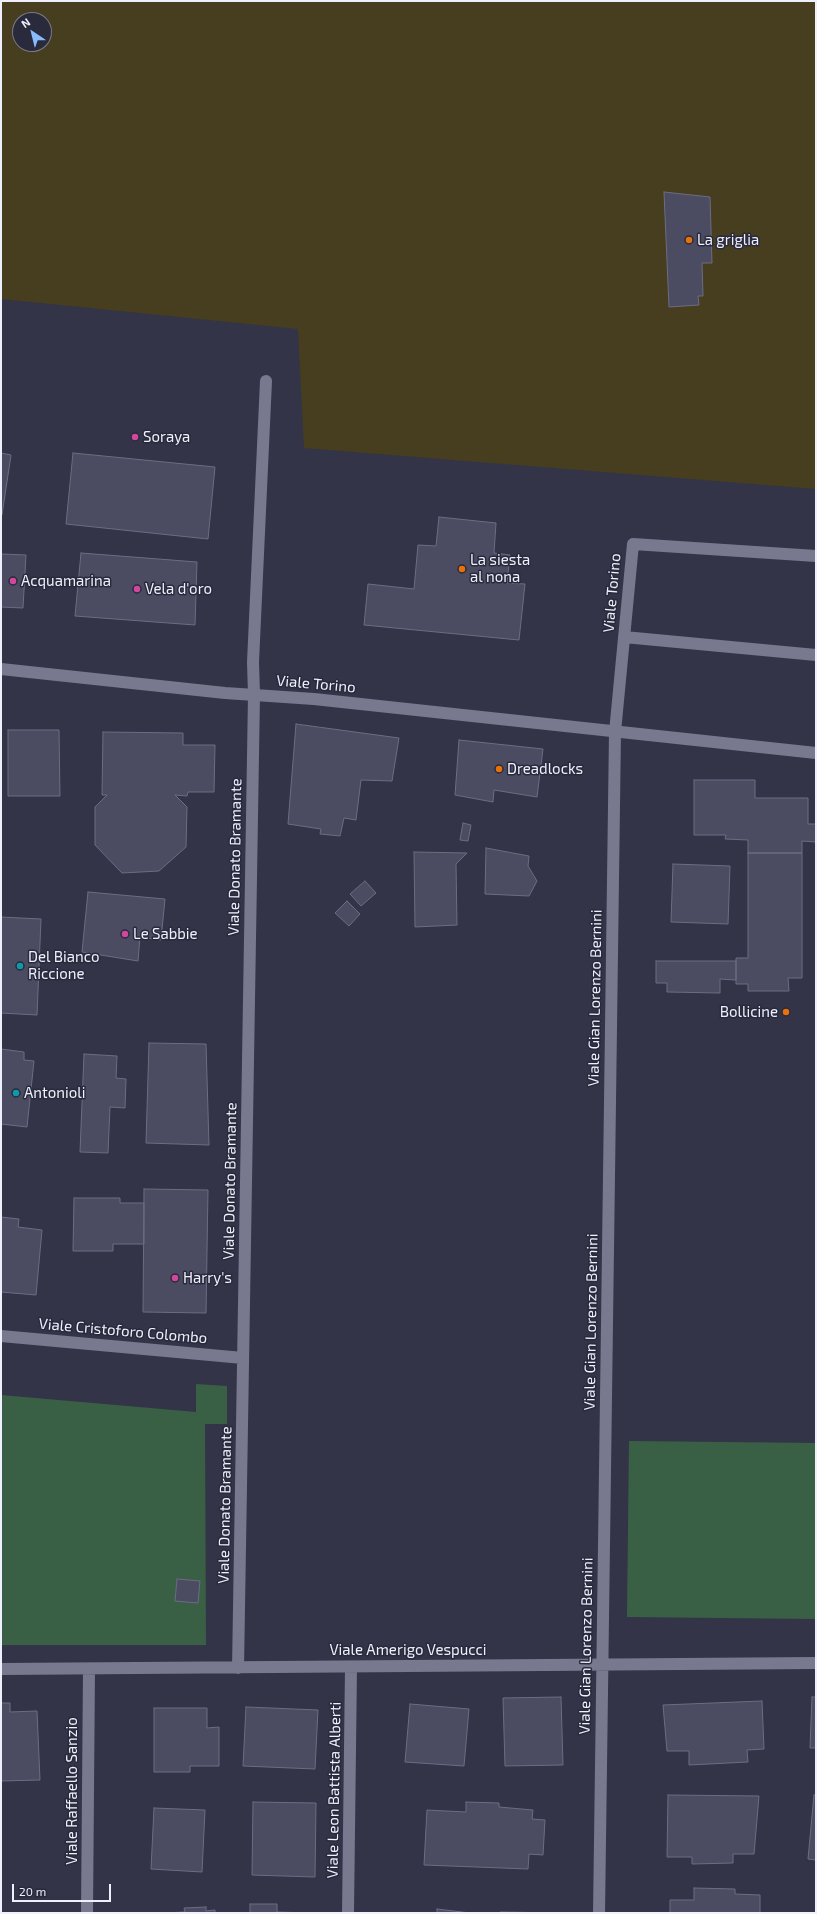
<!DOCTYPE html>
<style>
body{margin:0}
#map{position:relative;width:817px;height:1914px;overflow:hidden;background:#343448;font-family:"Exo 2",sans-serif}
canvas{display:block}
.frame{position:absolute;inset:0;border:2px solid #eff0fd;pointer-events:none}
.north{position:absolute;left:12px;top:12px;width:40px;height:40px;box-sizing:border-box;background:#2a2a3d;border:1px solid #79798a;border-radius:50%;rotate:325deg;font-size:11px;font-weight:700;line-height:16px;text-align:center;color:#eff0fd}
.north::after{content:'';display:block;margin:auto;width:14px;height:18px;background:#87bbfb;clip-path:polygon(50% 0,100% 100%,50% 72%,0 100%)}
.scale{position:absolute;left:12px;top:1884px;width:99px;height:18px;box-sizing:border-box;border:2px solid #eff0fd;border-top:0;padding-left:5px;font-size:12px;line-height:14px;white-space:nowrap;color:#eff0fd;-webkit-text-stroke:3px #2a2a3d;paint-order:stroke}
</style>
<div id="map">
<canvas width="817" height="1914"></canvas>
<div class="frame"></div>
<div class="north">N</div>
<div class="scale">20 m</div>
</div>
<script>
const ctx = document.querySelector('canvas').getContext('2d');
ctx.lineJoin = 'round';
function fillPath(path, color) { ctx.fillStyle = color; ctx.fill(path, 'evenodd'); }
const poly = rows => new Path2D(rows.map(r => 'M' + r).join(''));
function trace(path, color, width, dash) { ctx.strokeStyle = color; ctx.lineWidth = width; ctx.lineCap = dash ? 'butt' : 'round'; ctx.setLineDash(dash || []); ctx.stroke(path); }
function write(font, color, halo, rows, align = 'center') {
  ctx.font = font + ' "Exo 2",sans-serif'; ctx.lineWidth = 3; ctx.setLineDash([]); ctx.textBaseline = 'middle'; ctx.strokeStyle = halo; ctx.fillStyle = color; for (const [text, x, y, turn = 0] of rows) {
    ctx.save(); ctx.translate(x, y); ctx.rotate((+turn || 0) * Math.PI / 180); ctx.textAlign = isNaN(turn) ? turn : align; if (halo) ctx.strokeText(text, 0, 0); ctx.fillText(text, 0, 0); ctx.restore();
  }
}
fillPath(poly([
 [196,1384,227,1386,227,1424,205,1424,206,1645,1,1645,1,1395,196,1412],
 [629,1441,816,1443,816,1619,627,1617]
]), '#396044');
fillPath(poly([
 [1,1,816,1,816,489,304,448,298,329,1,299],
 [20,20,44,20,44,44,20,44]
]), '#463e1e');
const building = poly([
 [664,192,710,197,712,263,702,263,703,296,698,296,699,305,669,307,664,192],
 [1,453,11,455,2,515,1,515,1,453],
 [73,453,215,467,208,539,66,524,73,453],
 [439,517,496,523,494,553,510,555,507,583,525,584,519,640,364,625,368,584,414,589,418,545,436,546,439,517],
 [81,553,197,562,195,625,75,616,81,553],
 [1,554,26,555,23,608,1,607,1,554],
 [296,724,399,738,392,781,361,780,356,820,344,818,340,836,320,834,321,829,288,824,296,724],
 [8,730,59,730,60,796,8,796,8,730],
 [103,732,183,733,183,745,215,745,214,792,188,792,187,796,175,795,187,807,186,847,159,871,122,873,95,845,95,807,107,795,102,795,103,732],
 [459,740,543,749,537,797,494,790,493,802,455,795,459,740],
 [694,780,755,780,755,798,808,798,808,824,816,824,816,842,802,841,802,853,748,853,748,840,725,839,726,835,694,835,694,780],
 [463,823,471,825,468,841,460,840,463,823],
 [486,848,529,856,528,866,537,881,529,896,485,894,486,848],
 [414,852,467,853,456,864,457,925,415,927,414,852],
 [748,853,802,853,802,978,788,978,789,991,748,991,748,984,736,984,736,958,748,958,748,853],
 [673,864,730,866,728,924,671,922,673,864],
 [365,881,376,893,361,906,350,894,365,881],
 [88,892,165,899,161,940,140,937,138,961,82,952,88,892],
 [347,901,360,914,349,926,335,913,347,901],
 [1,917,41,919,37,1015,1,1013,1,917],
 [656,961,736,961,736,980,720,979,720,993,667,992,667,983,656,983,656,961],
 [149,1043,206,1044,209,1145,146,1143,149,1043],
 [1,1049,24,1052,24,1060,34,1061,27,1127,1,1124,1,1049],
 [84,1054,117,1056,116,1078,126,1079,125,1108,110,1107,108,1153,80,1152,84,1054],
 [144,1189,208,1190,206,1313,143,1312,144,1189],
 [74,1198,120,1198,120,1203,144,1203,144,1244,113,1244,113,1251,73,1251,74,1198],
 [1,1217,19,1219,18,1227,42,1230,36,1295,1,1292,1,1217],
 [177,1579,200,1581,198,1603,175,1601,177,1579],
 [561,1697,563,1765,505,1766,503,1698,561,1697],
 [812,1697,816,1697,816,1748,810,1748,812,1697],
 [762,1701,764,1749,747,1750,748,1762,689,1765,689,1751,667,1751,663,1705,762,1701],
 [1,1703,10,1703,10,1712,37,1711,40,1780,1,1781,1,1703],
 [410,1704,469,1709,464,1766,405,1762,410,1704],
 [246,1707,318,1710,315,1769,243,1766,246,1707],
 [154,1708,207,1708,207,1728,219,1727,219,1766,190,1766,190,1772,154,1772,154,1708],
 [668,1795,759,1796,754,1854,733,1854,733,1863,692,1864,692,1857,667,1857,668,1795],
 [814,1795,816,1795,816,1860,808,1859,814,1795],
 [253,1802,316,1803,315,1877,252,1875,253,1802],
 [466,1802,499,1803,499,1807,533,1810,532,1819,545,1820,543,1855,529,1854,528,1869,424,1865,427,1810,466,1812,466,1802],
 [154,1808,205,1810,202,1872,151,1869,154,1808],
 [694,1888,735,1889,735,1894,760,1895,760,1913,670,1913,670,1900,694,1900,694,1888],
 [250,1904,277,1904,277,1912,310,1913,250,1913,250,1904],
 [206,1907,206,1911,215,1910,215,1913,163,1913,185,1912,184,1908,206,1907],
 [437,1909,470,1913,437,1913,437,1909],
 [501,1912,564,1913,501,1913,501,1912]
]);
fillPath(building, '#4b4c61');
trace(building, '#6c6c83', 1);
trace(poly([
 [624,637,816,655],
 [254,695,253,662,266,381],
 [615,732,633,544,816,556]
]), '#78798f', 12);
trace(poly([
 [1,1336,243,1358],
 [238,1668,254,695],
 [1,1669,816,1663],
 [87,1913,89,1669],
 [348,1913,351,1667],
 [599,1913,615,732]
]), '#78798f', 12);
trace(poly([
 [1,669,225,693,314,699,816,753]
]), '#78798f', 12);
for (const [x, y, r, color] of [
 [689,240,4,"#e8710a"],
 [135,437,4,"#d1479c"],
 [462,569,4,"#e8710a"],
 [13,581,4,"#d1479c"],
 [137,589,4,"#d1479c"],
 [499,769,4,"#e8710a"],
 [125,934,4,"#d1479c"],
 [20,966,4,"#0f9aa8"],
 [786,1012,4,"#e8710a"],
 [16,1093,4,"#0f9aa8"],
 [175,1278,4,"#d1479c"]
]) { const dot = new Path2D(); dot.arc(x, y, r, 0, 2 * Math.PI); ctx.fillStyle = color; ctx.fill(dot); trace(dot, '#2a2a3d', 1.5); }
write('15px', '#eff0fd', '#2a2a3d', [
 ["La griglia",697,240],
 ["Soraya",143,437],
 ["La siesta",470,560],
 ["al nona",470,577],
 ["Acquamarina",21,581],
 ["Vela d'oro",145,589],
 ["Dreadlocks",507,769],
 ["Le Sabbie",133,934],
 ["Del Bianco",28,957],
 ["Riccione",28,974],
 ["Bollicine",778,1012,"right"],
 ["Antonioli",24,1093],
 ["Harry's",183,1278]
], 'left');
write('15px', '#eff0fd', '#2a2a3d', [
 ["Viale Torino",612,593,-85],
 ["Viale Torino",316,684,5],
 ["Viale Donato Bramante",235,857,-89],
 ["Viale Gian Lorenzo Bernini",595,998,-89],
 ["Viale Donato Bramante",230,1181,-89],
 ["Viale Gian Lorenzo Bernini",591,1322,-89],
 ["Viale Cristoforo Colombo",123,1331,5],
 ["Viale Donato Bramante",225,1505,-89],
 ["Viale Gian Lorenzo Bernini",586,1646,-89],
 ["Viale Amerigo Vespucci",408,1650],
 ["Viale Leon Battista Alberti",334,1790,-89],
 ["Viale Raffaello Sanzio",72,1791,-90]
]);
</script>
